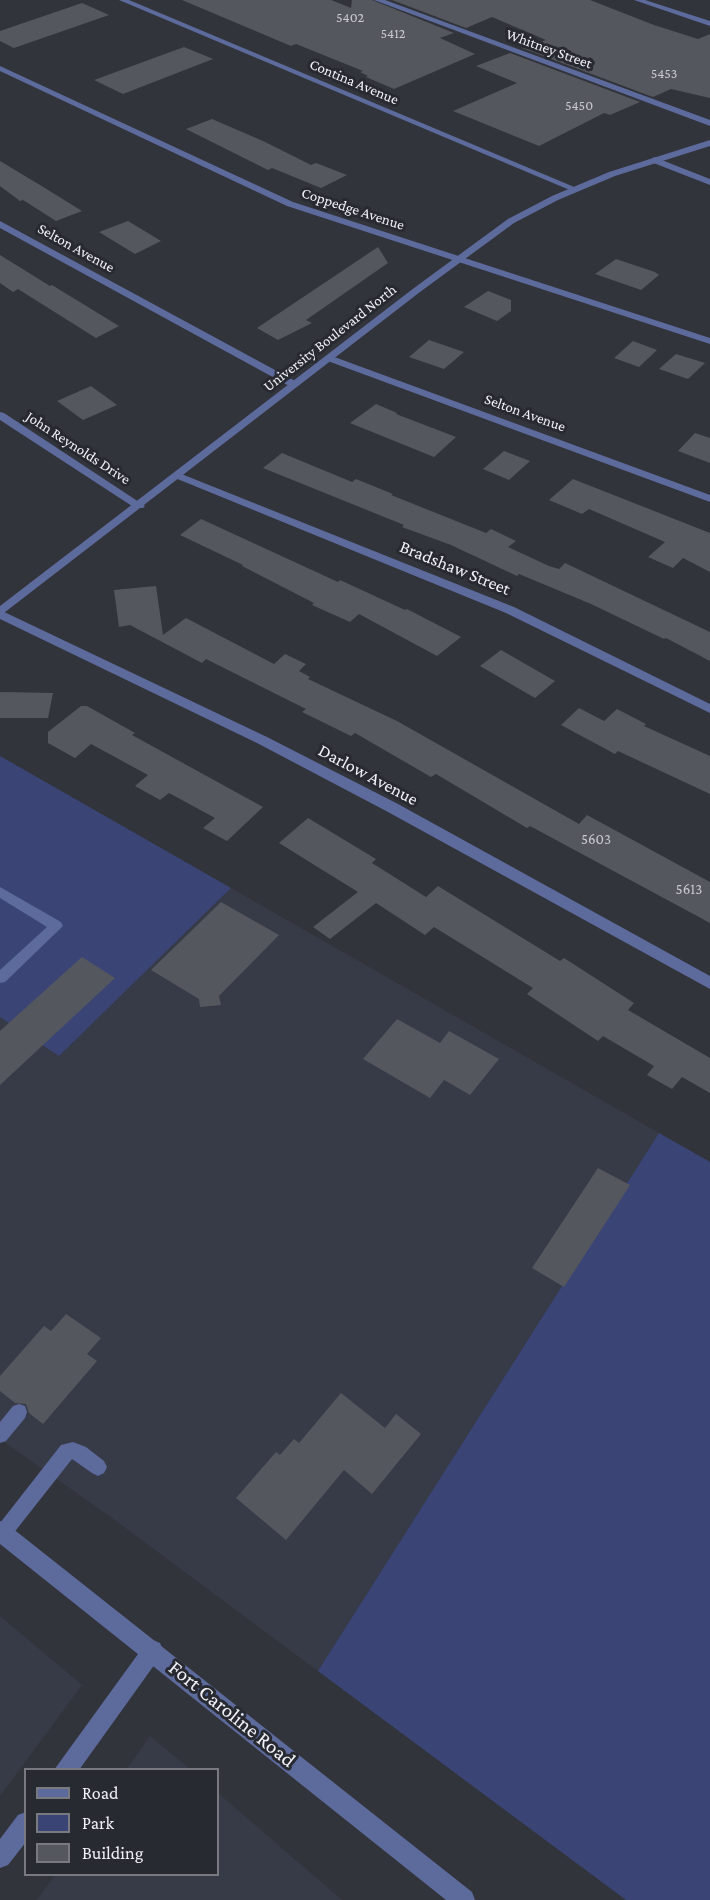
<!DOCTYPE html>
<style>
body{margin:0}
#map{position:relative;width:710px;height:1900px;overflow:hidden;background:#32343b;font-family:"Crimson Pro",serif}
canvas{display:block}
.legend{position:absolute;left:24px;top:1768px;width:195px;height:108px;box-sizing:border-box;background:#282a31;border:2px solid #787a80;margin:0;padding:8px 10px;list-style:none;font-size:18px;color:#f0f1f6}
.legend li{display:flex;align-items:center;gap:12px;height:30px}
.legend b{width:30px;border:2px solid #787a80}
</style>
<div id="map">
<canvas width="710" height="1900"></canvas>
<ul class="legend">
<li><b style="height:8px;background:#5d6a9c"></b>Road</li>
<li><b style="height:16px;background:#3a4576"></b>Park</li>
<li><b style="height:16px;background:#55575e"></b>Building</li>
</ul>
</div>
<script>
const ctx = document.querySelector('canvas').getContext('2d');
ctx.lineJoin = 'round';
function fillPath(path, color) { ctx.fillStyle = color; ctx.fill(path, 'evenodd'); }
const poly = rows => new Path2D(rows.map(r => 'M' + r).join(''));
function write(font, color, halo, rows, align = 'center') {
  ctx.font = font + ' "Crimson Pro",serif'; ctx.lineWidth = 6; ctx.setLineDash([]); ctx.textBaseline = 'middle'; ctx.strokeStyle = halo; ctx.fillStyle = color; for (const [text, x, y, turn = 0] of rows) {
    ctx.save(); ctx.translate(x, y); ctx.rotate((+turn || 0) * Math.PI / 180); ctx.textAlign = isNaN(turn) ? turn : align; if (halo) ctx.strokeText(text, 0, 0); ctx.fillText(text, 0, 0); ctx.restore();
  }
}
fillPath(poly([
 [231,888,659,1133,318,1671,112,1518,0,1439,0,1017,59,1056],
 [0,1616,82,1685,0,1796],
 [150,1736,190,1769,127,1769],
 [218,1793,342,1900,37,1900,55,1875,218,1874]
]), '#373b48');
fillPath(poly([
 [0,756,231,888,59,1056,0,1017],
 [659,1133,710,1162,710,1900,626,1900,318,1671]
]), '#3a4576');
fillPath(poly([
 [182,0,331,0,351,8,352,0,372,0,454,33,440,38,475,54,394,89,366,77,368,76,360,72,363,71,296,44,291,46],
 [392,0,590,0,654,25,698,39,710,34,710,98,671,89,653,97,522,48,546,40,492,17,466,28],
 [82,3,109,15,14,48,0,41,0,31],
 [184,47,213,59,123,94,94,80],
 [510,53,640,102,610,115,604,113,539,146,453,111,517,83,476,66],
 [212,119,263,141,311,165,316,163,347,175,321,188,272,168,268,170,186,129],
 [0,161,40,185,82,211,56,221,23,200,20,201,0,186],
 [128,221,161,241,135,254,99,232],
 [378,247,388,263,306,320,312,323,278,340,257,328],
 [0,255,50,286,52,285,119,326,96,338,18,289,13,292,0,283],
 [616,259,655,272,659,275,641,290,595,274],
 [488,291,511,300,511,311,497,321,464,307],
 [429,340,464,352,444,369,409,357],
 [633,341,657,350,639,367,614,358],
 [676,354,705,363,688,379,659,369],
 [91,386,117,405,83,420,57,401],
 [376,404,397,413,396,414,456,437,434,457,350,423],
 [695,433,710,438,710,463,678,451],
 [504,451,530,461,509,480,483,469],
 [282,453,352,482,356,479,393,494,391,495,486,533,491,529,516,541,508,547,549,566,559,569,565,563,710,632,710,661,666,638,664,639,591,604,519,574,517,576,451,545,402,527,404,525,263,468],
 [573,479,710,533,710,572,683,558,673,568,648,557,665,542,589,509,582,514,549,500],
 [201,519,338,582,340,580,405,610,407,609,461,637,437,656,359,614,350,622,312,605,314,603,242,566,243,565,180,535],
 [156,586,163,635,186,618,274,664,285,654,306,664,299,671,310,677,308,679,397,721,579,824,587,815,710,882,710,923,530,826,527,828,436,774,431,777,355,733,351,736,302,712,306,709,206,659,202,663,130,625,119,627,114,590],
 [501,650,555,681,535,698,480,666],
 [0,692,53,693,48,718,0,718],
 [81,706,87,706,135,733,132,735,263,807,227,841,203,828,215,818,169,793,160,800,135,786,148,775,91,744,75,758,48,743,48,732],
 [579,708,604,721,617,709,646,724,644,726,710,756,710,794,618,751,615,754,561,725],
 [308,818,376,859,372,863,426,897,438,886,560,961,564,958,634,1003,628,1010,710,1058,710,1093,682,1077,672,1089,647,1075,654,1066,603,1036,598,1041,527,994,533,988,434,927,425,935,376,903,330,939,313,927,358,892,279,843],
 [221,902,279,935,219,996,221,1005,200,1007,199,999,151,970],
 [82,957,115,978,0,1085,0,1031],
 [397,1019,440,1043,449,1031,499,1059,470,1095,444,1080,430,1098,363,1059],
 [598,1168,630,1185,564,1287,532,1268],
 [66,1314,101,1338,87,1354,97,1361,43,1424,29,1413,26,1404,15,1403,0,1391,0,1376,44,1326,51,1331],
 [341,1393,385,1428,396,1414,421,1434,372,1494,344,1470,286,1540,236,1498,276,1452,280,1455,294,1439,299,1443]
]), '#55575e');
fillPath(poly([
 [0,887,61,922,63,926,5,982,0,983,0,970,47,927,0,898,0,887],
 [19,1404,25,1406,27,1412,25,1418,6,1441,0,1443,0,1422,13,1406,19,1404],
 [73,1442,86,1447,104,1461,107,1467,104,1473,98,1476,92,1473,72,1459,9,1539,0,1541,0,1523,61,1445,73,1442]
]), '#5d6a9c');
fillPath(poly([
 [119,0,129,0,579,189,572,191,119,0],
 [374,0,385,0,710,120,710,126,374,0],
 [634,0,645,0,710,21,710,26,634,0],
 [0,66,293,202,710,338,710,344,287,206,0,71,0,66],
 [654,157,710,179,710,185,651,162,650,160,654,157],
 [0,221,299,383,300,385,291,387,0,228,0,221],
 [329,355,710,495,710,502,325,360,324,358,329,355],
 [0,412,4,413,145,506,143,508,135,508,0,420,0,412],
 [179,473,514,607,710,704,710,713,506,613,175,478,175,474,179,473],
 [0,610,267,737,398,804,710,976,710,989,388,812,257,743,0,619,0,610],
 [153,1640,160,1643,163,1650,160,1657,79,1770,54,1770,146,1643,153,1640],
 [26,1812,26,1842,8,1865,0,1868,0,1839,18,1815,26,1812]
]), '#5d6a9c');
fillPath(poly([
 [710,140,710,146,615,176,558,200,514,223,420,292,0,616,0,606,414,288,508,219,552,196,609,172,710,140],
 [0,1521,7,1524,472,1892,475,1900,446,1900,0,1544,0,1521]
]), '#5d6a9c');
write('14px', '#c9cad0', null, [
 ["5402",350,18],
 ["5412",393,34],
 ["5453",664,74],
 ["5450",579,106]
]);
write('15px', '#f0f1f6', '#282a31', [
 ["Whitney Street",549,49,20],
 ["Contina Avenue",354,82,23],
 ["Coppedge Avenue",353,209,18],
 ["Selton Avenue",76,248,29],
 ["University Boulevard North",330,338,-38],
 ["Selton Avenue",525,413,20],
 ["John Reynolds Drive",78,448,33]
]);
write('15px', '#c9cad0', null, [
 ["5603",596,839],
 ["5613",689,889]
]);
write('18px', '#f0f1f6', '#282a31', [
 ["Bradshaw Street",455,568,22],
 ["Darlow Avenue",368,775,28]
]);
write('21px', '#f0f1f6', '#282a31', [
 ["Fort Caroline Road",232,1714,39]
]);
</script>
